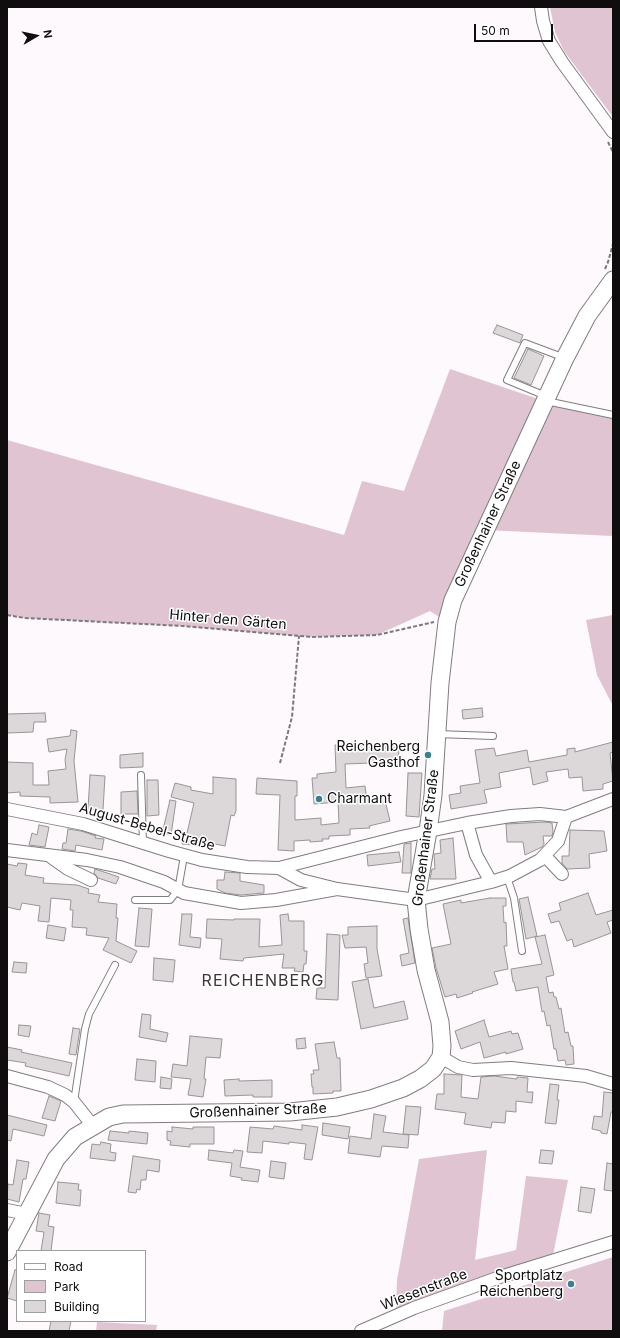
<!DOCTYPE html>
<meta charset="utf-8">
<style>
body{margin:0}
#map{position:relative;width:620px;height:1338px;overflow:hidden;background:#fef9fc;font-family:Inter,sans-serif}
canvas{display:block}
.frame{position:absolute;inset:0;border:8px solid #0f0d0e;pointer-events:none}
.legend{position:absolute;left:16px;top:1250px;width:130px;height:72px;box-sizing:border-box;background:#fff;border:1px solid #9f9e9f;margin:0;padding:5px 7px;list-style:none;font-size:12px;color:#0f0d0e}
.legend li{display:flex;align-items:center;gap:8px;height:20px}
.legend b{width:20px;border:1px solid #9f9e9f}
.north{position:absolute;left:16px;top:16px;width:40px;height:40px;-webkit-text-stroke:3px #fff;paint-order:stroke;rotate:81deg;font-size:11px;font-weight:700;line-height:16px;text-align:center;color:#0f0d0e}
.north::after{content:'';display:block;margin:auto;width:14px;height:18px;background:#0f0d0e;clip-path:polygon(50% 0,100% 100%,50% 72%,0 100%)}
.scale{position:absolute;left:474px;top:24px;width:79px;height:18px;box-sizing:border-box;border:2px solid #0f0d0e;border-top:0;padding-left:5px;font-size:12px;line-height:14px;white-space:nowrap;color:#0f0d0e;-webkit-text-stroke:3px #fff;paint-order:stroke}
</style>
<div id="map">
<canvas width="620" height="1338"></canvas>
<div class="frame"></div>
<ul class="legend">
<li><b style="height:5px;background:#fff"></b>Road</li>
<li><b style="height:11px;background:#e0c4d1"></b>Park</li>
<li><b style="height:11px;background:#dcd7d9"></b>Building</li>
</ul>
<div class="north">N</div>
<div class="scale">50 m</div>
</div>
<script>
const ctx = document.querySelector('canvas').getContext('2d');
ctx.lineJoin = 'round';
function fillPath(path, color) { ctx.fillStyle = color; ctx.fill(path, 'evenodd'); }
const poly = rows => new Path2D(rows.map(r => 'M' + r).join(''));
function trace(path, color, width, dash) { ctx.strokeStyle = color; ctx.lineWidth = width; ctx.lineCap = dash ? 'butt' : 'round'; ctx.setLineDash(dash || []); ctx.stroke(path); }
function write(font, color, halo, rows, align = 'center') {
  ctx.font = font + ' Inter,sans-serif'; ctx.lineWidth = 3; ctx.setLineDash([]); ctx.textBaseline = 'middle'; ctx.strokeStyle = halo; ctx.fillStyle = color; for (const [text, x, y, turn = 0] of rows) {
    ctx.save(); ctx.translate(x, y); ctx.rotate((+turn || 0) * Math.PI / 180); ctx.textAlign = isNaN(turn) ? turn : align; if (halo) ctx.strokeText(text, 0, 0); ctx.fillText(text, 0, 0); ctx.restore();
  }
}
fillPath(poly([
 [550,7,613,7,613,117,564,51,555,32],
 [450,369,544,401,613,415,613,536,485,530,447,622,430,611,377,635,312,637,183,626,25,618,7,615,7,440,344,535,362,481,404,491],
 [613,615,613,706,597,675,586,620],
 [487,1150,475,1260,516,1250,526,1176,568,1180,553,1255,396,1312,397,1280,419,1159],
 [613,1257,613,1331,442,1331,444,1311],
 [97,1322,157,1325,156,1331,96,1331]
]), '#e0c4d1');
const building = poly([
 [497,325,523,335,520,343,493,333,497,325],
 [528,349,544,356,531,385,514,378,528,349],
 [482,708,483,717,463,719,462,710,482,708],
 [45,713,46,722,34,722,33,732,7,733,7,714,45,713],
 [71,730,77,731,74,761,78,802,50,803,50,797,20,796,20,792,7,793,7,762,33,763,33,785,49,785,48,771,66,769,65,760,67,749,49,752,47,739,70,736,71,730],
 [613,742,613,752,610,753,613,781,603,784,603,789,583,791,582,777,569,778,568,769,546,772,548,781,533,785,530,767,499,773,501,787,484,790,487,803,451,809,449,795,461,793,460,786,480,783,475,750,494,748,496,756,527,750,529,762,567,755,567,749,575,748,575,752,613,742],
 [365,743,365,747,399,748,398,765,371,764,371,763,345,764,346,788,365,786,367,801,384,796,390,821,369,826,370,828,350,829,350,835,329,836,329,839,322,839,323,841,310,842,310,840,294,841,294,851,278,850,280,795,256,794,257,778,297,781,297,796,295,796,295,820,321,818,321,825,339,823,338,802,314,804,312,778,317,778,317,774,336,772,335,745,365,743],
 [143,753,143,767,120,768,120,755,143,753],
 [408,773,422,773,419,817,406,816,408,773],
 [90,775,105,776,103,810,88,809,90,775],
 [213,777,236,779,236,811,234,816,231,815,225,846,195,840,194,845,182,844,185,832,187,833,194,803,171,797,175,783,191,787,191,790,213,794,213,777],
 [147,780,158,780,159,815,147,816,147,780],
 [137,791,138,814,121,814,121,792,137,791],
 [170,800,176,801,171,835,162,834,170,800],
 [546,822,552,823,553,832,552,836,543,836,544,844,542,847,525,855,523,842,507,842,506,824,546,822],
 [39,825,49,827,45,847,29,845,32,833,37,835,39,825],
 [68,829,81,831,96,836,95,838,104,839,102,850,76,845,75,851,62,849,63,843,66,843,68,829],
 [570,830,604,831,607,851,589,854,590,868,567,869,562,863,562,856,569,856,570,830],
 [453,838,456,879,430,879,432,869,435,869,434,854,441,853,440,840,453,838],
 [411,843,411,873,402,873,404,844,411,843],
 [399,852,401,862,368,866,367,855,399,852],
 [18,863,27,864,25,875,44,878,43,883,77,885,89,889,88,893,100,895,98,902,117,904,116,918,118,918,116,941,137,951,131,963,103,950,109,938,86,935,87,928,72,927,73,910,70,910,71,900,51,898,49,922,38,921,40,906,22,903,20,910,7,907,7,864,17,866,18,863],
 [95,869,119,877,116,884,98,878,94,873,95,869],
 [225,872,240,873,240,881,264,885,264,893,241,895,225,893,217,889,217,880,224,880,225,872],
 [588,893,596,915,613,910,613,920,607,922,611,933,574,947,572,939,567,941,559,921,551,923,548,914,561,910,559,903,588,893],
 [528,897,537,936,526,939,519,899,528,897],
 [490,898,506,898,506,906,503,906,504,923,506,922,507,946,504,946,508,969,494,972,498,984,472,992,473,993,457,998,456,994,445,997,436,968,432,948,451,944,443,904,461,900,461,903,490,898],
 [139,908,152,909,149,947,135,946,139,908],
 [182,914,192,914,190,937,201,938,200,948,179,945,182,914],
 [288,914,289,921,304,921,304,951,307,951,306,964,304,964,303,972,294,971,295,968,282,968,284,954,244,958,243,961,220,959,222,939,206,938,207,919,234,920,234,919,260,919,259,947,282,945,280,915,288,914],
 [408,918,415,963,402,966,400,955,409,953,403,919,408,918],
 [48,925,66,928,64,941,46,938,48,925],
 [377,926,377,949,382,976,366,978,364,964,368,963,366,947,345,948,342,935,348,935,348,927,377,926],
 [327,934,340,935,338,1000,316,999,317,988,325,988,327,934],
 [545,935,554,975,546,977,549,993,553,992,554,997,556,997,559,1009,561,1008,565,1033,568,1032,571,1046,573,1046,574,1064,566,1065,565,1060,558,1061,556,1049,554,1049,550,1025,547,1026,544,1011,542,1012,538,987,516,991,514,982,513,982,511,969,542,964,535,937,545,935],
 [154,958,175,960,173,982,153,980,154,958],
 [14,962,27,963,26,973,12,972,14,962],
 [368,979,374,1008,404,1001,408,1019,361,1029,352,982,368,979],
 [142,1014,151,1015,150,1029,168,1033,166,1042,139,1037,142,1014],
 [484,1020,489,1037,511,1031,512,1034,518,1033,523,1049,506,1054,506,1052,484,1058,480,1042,461,1049,455,1031,484,1020],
 [19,1025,31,1026,29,1037,18,1035,19,1025],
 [73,1028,80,1029,76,1055,69,1054,73,1028],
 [190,1036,222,1039,220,1058,206,1057,204,1079,206,1079,203,1097,188,1095,191,1079,171,1077,173,1064,187,1066,190,1036],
 [305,1038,306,1048,297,1049,296,1039,305,1038],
 [334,1042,337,1058,340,1058,341,1091,333,1091,333,1093,313,1094,313,1087,312,1087,311,1074,314,1074,313,1070,319,1070,315,1044,334,1042],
 [7,1047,22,1050,21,1052,72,1063,69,1076,25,1066,26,1063,7,1060,7,1047],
 [137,1059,156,1061,155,1082,135,1080,137,1059],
 [444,1074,462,1075,461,1097,478,1099,481,1077,494,1076,517,1079,517,1077,528,1078,527,1092,533,1092,532,1103,516,1101,516,1112,506,1111,505,1123,492,1122,491,1128,464,1124,466,1113,435,1109,437,1094,444,1094,444,1074],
 [161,1077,172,1079,171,1089,160,1088,161,1077],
 [239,1079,239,1081,272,1080,272,1097,253,1097,253,1095,225,1096,224,1080,239,1079],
 [550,1084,559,1085,557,1100,559,1100,556,1124,545,1123,550,1084],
 [604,1092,613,1093,613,1112,611,1112,607,1134,601,1133,601,1131,592,1129,594,1116,602,1117,604,1092],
 [49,1096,61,1101,55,1121,42,1118,49,1096],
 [406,1106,421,1107,418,1135,403,1134,406,1106],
 [374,1114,386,1116,383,1132,409,1135,408,1148,382,1146,380,1157,348,1153,350,1136,371,1139,374,1114],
 [7,1115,47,1125,44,1136,13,1129,11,1141,7,1140,7,1115],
 [323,1123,350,1127,348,1139,322,1135,323,1123],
 [302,1125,318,1127,312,1160,304,1159,306,1144,289,1142,289,1144,263,1141,262,1153,247,1152,250,1127,273,1129,274,1126,302,1130,302,1125],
 [172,1127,193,1129,193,1127,214,1127,214,1144,190,1144,190,1147,170,1145,171,1141,167,1140,167,1131,172,1132,172,1127],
 [110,1131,129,1133,129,1131,148,1133,147,1144,108,1140,110,1131],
 [101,1142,111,1144,110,1152,116,1153,115,1161,90,1158,92,1144,100,1145,101,1142],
 [209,1150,233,1153,234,1150,243,1151,240,1167,260,1170,258,1182,241,1180,242,1178,230,1176,232,1163,208,1160,209,1150],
 [541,1150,554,1151,552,1164,539,1163,541,1150],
 [133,1156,160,1160,159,1172,147,1170,146,1180,141,1180,140,1190,137,1189,136,1193,128,1192,133,1156],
 [17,1160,29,1162,26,1179,23,1179,19,1202,7,1199,8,1184,13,1185,17,1160],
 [271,1161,286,1163,284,1179,269,1177,271,1161],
 [607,1163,613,1164,613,1191,604,1190,607,1163],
 [58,1182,79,1184,78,1190,81,1190,80,1206,56,1203,58,1182],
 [581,1187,595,1189,591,1213,578,1211,581,1187],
 [39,1213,50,1215,48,1226,54,1227,51,1251,41,1251,44,1232,36,1231,39,1213],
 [15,1270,17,1270,17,1301,7,1298,15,1270],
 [51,1321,71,1321,69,1331,49,1331,51,1321]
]);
fillPath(building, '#dcd7d9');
trace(building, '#999496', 1);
const lane = poly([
 [546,396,507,380,525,343,565,358],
 [546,401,613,415],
 [437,734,493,736],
 [141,775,143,843],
 [507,877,514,898,522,951],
 [135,900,170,900,178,890,184,856],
 [74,1102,85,1029,89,1014,115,965]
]);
const street = poly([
 [541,7,543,21,549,41,562,62,613,132],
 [7,809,83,824,169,851,202,860,247,867,279,868,401,837,467,823,511,816,540,814,566,817,613,799],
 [467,823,476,855,491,882],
 [7,850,87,860,120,867,164,882,184,893,241,903,276,900,337,889],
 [545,856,562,874],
 [51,857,68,869,91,880],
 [279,868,301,880,337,889,416,900,491,882,510,876,540,860,558,841,566,817],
 [441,1057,458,1067,473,1070,511,1068,586,1076,613,1084],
 [7,1076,48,1087,65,1095,74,1102,93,1126],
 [7,1210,27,1214],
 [361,1331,414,1308,500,1277,613,1242]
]);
const secondary = poly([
 [7,1252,56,1159,75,1137,109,1117,123,1114,290,1112,337,1107,371,1099,403,1088,420,1079,433,1069,441,1057,442,1046,440,1022,426,970,419,929,416,900,428,831,433,795,440,683,447,622,453,600,565,358,587,316,613,280]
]);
trace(lane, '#817d7e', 8);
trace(street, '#817d7e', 14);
trace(secondary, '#817d7e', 19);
trace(poly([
 [608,142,613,152],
 [605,269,608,262,613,244],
 [7,615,25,618,183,626,312,637,377,635,434,622],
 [280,763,292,717,299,636]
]), '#7c787a', 2, [4, 2]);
trace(lane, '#fff', 6);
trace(street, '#fff', 12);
trace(secondary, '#fff', 17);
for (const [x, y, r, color] of [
 [428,755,4,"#3b818d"],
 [319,799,4,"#3b818d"],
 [571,1284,4,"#3b818d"]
]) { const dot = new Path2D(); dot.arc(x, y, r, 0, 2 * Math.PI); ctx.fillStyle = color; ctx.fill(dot); trace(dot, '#fff', 1.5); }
write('14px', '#0f0d0e', '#fff', [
 ["Großenhainer Straße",488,524,-65],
 ["Hinter den Gärten",228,620,5],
 ["August-Bebel-Straße",147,827,16],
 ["Großenhainer Straße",426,838,-83],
 ["Großenhainer Straße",258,1111,-2],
 ["Wiesenstraße",424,1290,-21]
]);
write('14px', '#0f0d0e', '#fff', [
 ["Reichenberg",420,747],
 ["Gasthof",420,763],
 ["Charmant",327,799,"left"],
 ["Sportplatz",563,1276],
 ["Reichenberg",563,1292]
], 'right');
ctx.letterSpacing = '1px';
write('16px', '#3b3739', '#fff', [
 ["REICHENBERG",263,981]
]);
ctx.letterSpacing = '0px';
</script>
